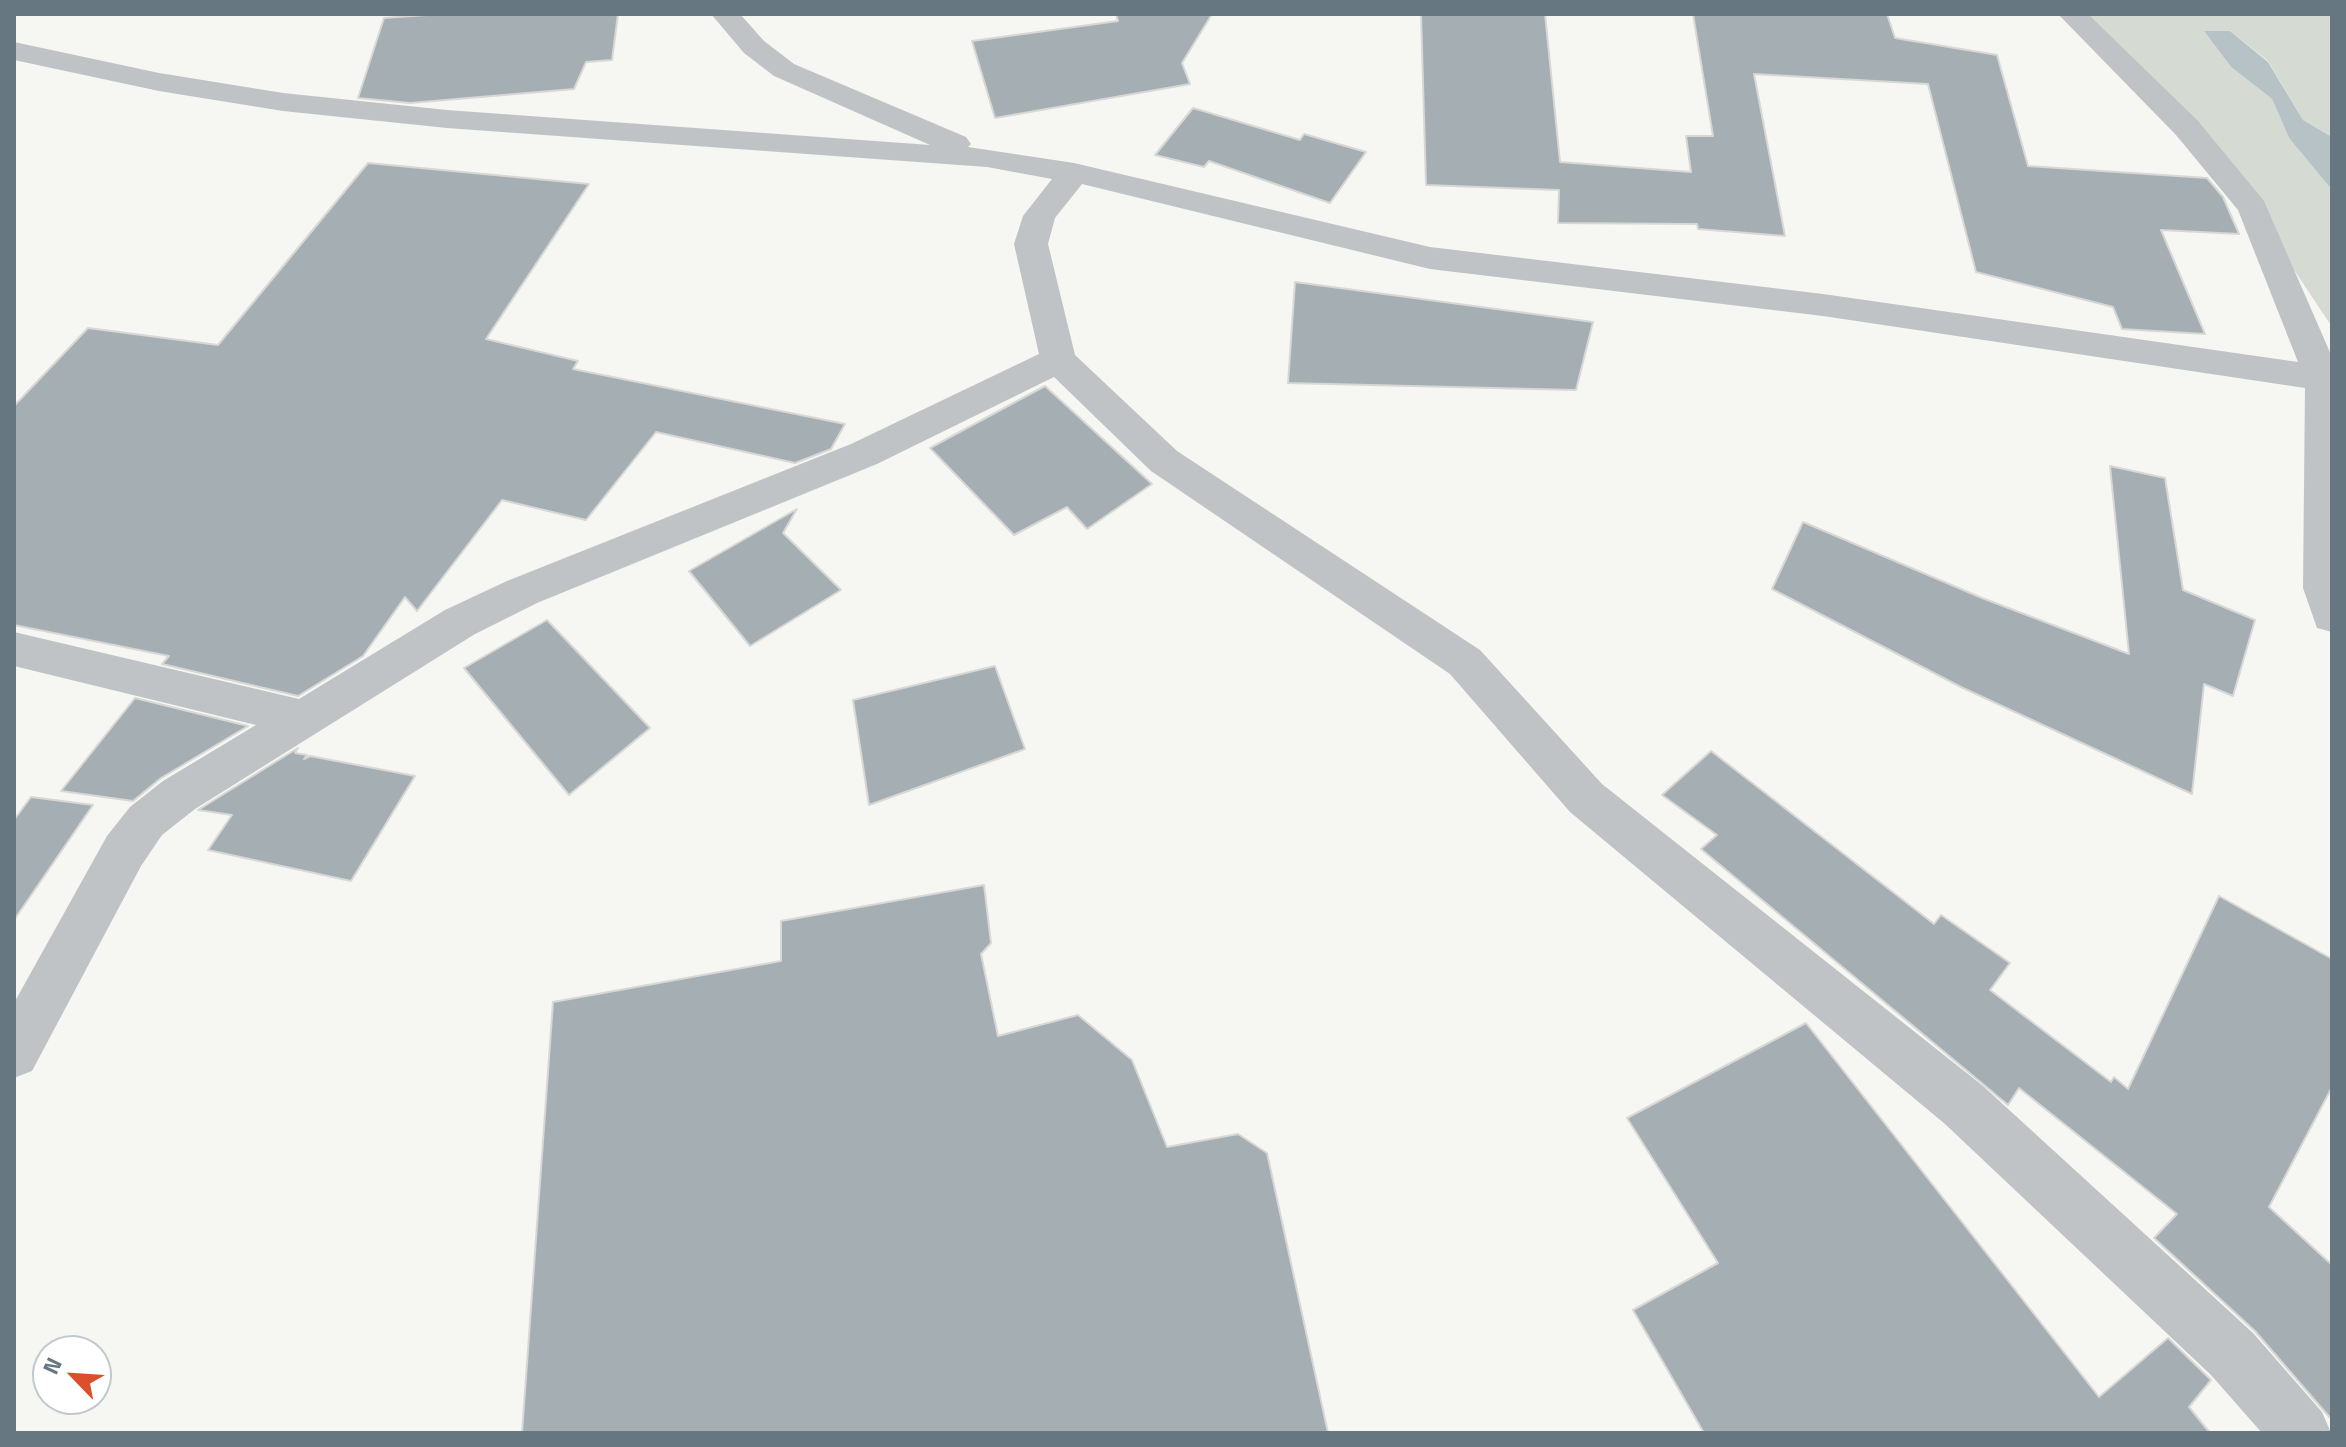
<!DOCTYPE html>
<style>
body{margin:0}
#map{position:relative;width:2346px;height:1447px;overflow:hidden;background:#f6f6f2;font-family:"Titillium Web",sans-serif}
canvas{display:block}
.frame{position:absolute;inset:0;border:16px solid #667782;pointer-events:none}
.north{position:absolute;left:32px;top:1335px;width:80px;height:80px;box-sizing:border-box;background:#fff;border:2px solid #c2c9cd;border-radius:50%;rotate:295deg;font-size:22px;font-weight:700;line-height:32px;text-align:center;color:#667782}
.north::after{content:'';display:block;margin:auto;width:28px;height:36px;background:#dc4f2c;clip-path:polygon(50% 0,100% 100%,50% 72%,0 100%)}
</style>
<div id="map">
<canvas width="2346" height="1447"></canvas>
<div class="frame"></div>
<div class="north">N</div>
</div>
<script>
const ctx = document.querySelector('canvas').getContext('2d');
ctx.lineJoin = 'round';
function fillPath(path, color) { ctx.fillStyle = color; ctx.fill(path, 'evenodd'); }
const poly = rows => new Path2D(rows.map(r => 'M' + r).join(''));
function trace(path, color, width, dash) { ctx.strokeStyle = color; ctx.lineWidth = width; ctx.lineCap = dash ? 'butt' : 'round'; ctx.setLineDash(dash || []); ctx.stroke(path); }
fillPath(poly([
 [2072,14,2332,14,2330,33,2332,137,2303,120,2268,61,2230,31,2204,31,2231,67,2272,99,2289,138,2332,190,2332,327,2253,208]
]), '#d5dbd2');
fillPath(poly([
 [2204,31,2230,31,2268,62,2303,120,2332,137,2332,190,2289,138,2272,99,2231,67]
]), '#b6c2c6');
const building = poly([
 [441,14,618,14,612,60,586,62,574,89,410,103,358,98,384,18,441,14],
 [1116,14,1212,14,1182,63,1190,84,995,118,972,41,1118,21,1116,14],
 [1421,14,1545,14,1560,162,1691,172,1686,136,1713,136,1693,14,1887,14,1895,38,1997,55,2028,166,2207,178,2223,197,2239,234,2161,230,2205,334,2122,329,2113,307,1976,272,1928,84,1754,74,1785,236,1698,229,1697,224,1558,223,1559,190,1426,185,1421,14],
 [1193,108,1300,140,1304,134,1366,152,1330,203,1209,161,1204,167,1155,155,1193,108],
 [368,163,589,184,486,339,578,361,573,369,845,424,831,449,795,463,656,432,586,520,502,500,417,611,405,597,363,656,298,696,162,664,169,656,14,625,14,406,88,328,218,345,368,163],
 [1295,282,1593,322,1576,390,1288,383,1295,282],
 [1045,386,1152,484,1087,529,1067,507,1014,535,930,448,1045,386],
 [2110,466,2165,478,2183,590,2255,620,2233,696,2204,684,2192,794,1961,687,1772,589,1803,522,1982,598,2129,654,2110,466],
 [797,509,783,533,841,590,750,646,689,571,797,509],
 [547,620,650,728,569,795,464,668,547,620],
 [995,666,1025,749,869,805,853,700,995,666],
 [135,698,248,726,161,778,133,801,61,791,135,698],
 [298,748,295,753,307,755,304,759,310,756,415,776,351,881,208,850,232,815,198,810,298,748],
 [1711,751,1934,924,1941,915,2010,963,1990,990,2111,1082,2114,1077,2128,1089,2219,896,2332,959,2332,1087,2269,1207,2332,1265,2332,1420,2255,1331,2154,1238,2177,1214,2019,1088,2008,1105,1701,849,1717,835,1662,795,1711,751],
 [31,797,93,805,14,920,14,820,31,797],
 [984,885,991,943,981,954,998,1036,1078,1015,1132,1060,1167,1147,1238,1134,1267,1153,1328,1433,522,1433,553,1002,781,961,781,921,984,885],
 [1806,1023,2099,1397,2168,1338,2211,1380,2189,1407,2210,1433,1704,1433,1633,1310,1718,1263,1627,1118,1806,1023]
]);
fillPath(building, '#a5aeb3');
trace(building, '#d7d7d5', 2);
fillPath(poly([
 [711,14,740,14,764,41,794,64,966,137,971,144,968,147,1074,163,1430,247,1823,294,2298,362,2238,210,2176,135,2058,14,2088,14,2198,121,2264,201,2332,357,2332,632,2317,628,2303,588,2305,388,1823,316,1430,269,1082,184,1055,218,1048,244,1075,355,1177,451,1480,650,1602,784,1983,1086,2253,1333,2322,1412,2331,1433,2262,1433,2211,1375,1945,1124,1570,812,1450,674,1151,471,1054,377,877,464,537,603,475,634,195,809,162,835,141,866,32,1071,14,1078,14,1003,107,836,130,807,163,781,256,725,14,666,14,632,299,699,445,610,507,581,851,444,1039,354,1014,244,1023,216,1052,179,987,167,447,128,283,111,159,91,14,60,14,42,159,73,283,93,447,110,930,145,774,76,744,53,711,14]
]), '#bfc3c6');
</script>
